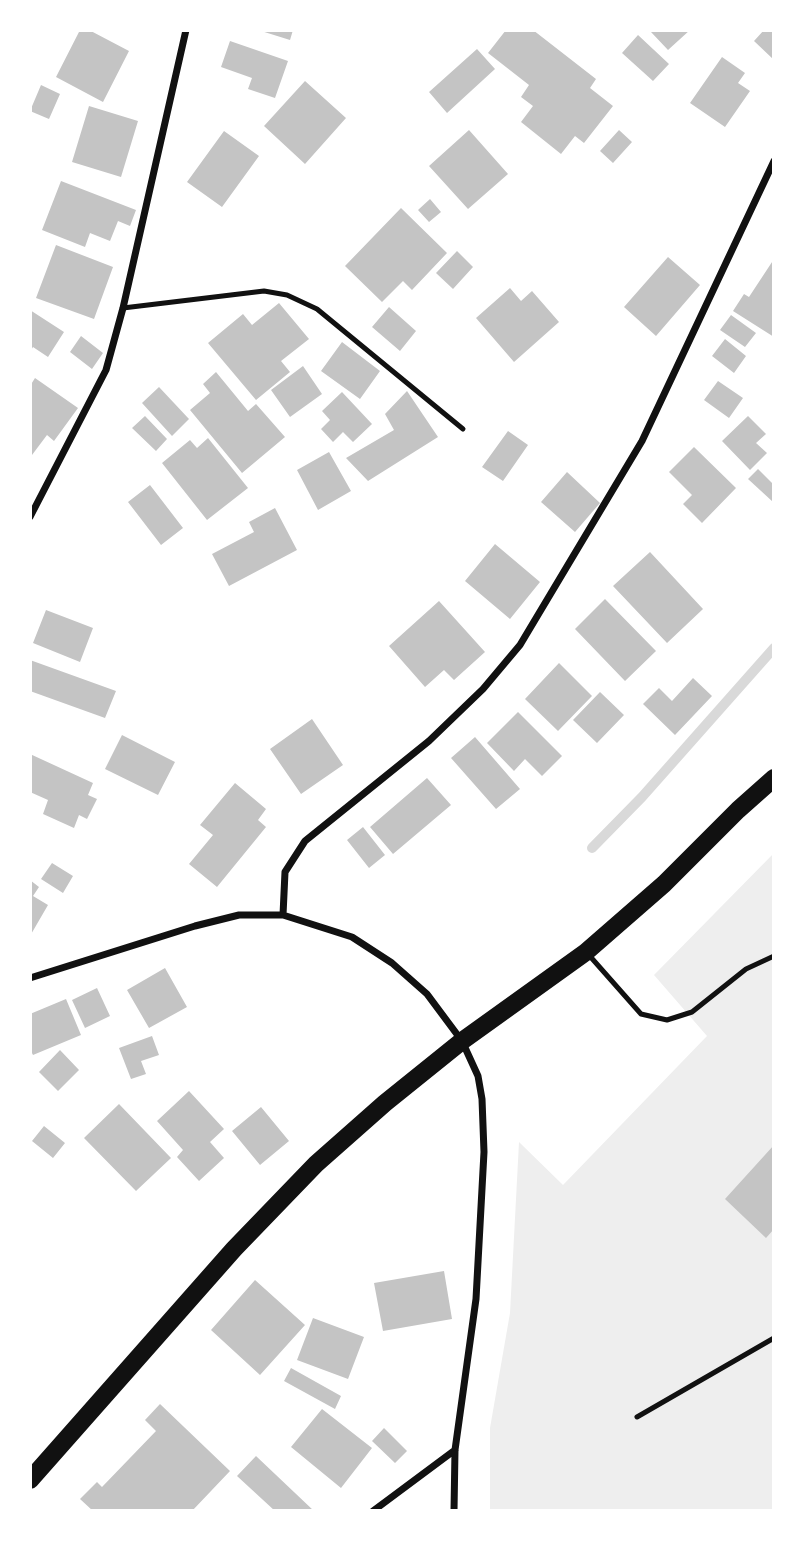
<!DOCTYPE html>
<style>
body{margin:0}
#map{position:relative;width:804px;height:1541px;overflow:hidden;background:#fff;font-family:Manrope,sans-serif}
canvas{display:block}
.frame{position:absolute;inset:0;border:32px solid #fff;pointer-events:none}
</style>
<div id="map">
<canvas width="804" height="1541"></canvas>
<div class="frame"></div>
</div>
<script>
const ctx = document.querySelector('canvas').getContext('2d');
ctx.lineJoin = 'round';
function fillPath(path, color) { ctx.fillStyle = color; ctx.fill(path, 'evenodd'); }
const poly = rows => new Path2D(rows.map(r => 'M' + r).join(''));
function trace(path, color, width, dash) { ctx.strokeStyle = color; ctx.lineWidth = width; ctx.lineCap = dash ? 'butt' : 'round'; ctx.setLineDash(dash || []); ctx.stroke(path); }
fillPath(poly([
 [774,853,774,1511,490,1511,490,1428,510,1313,519,1142,563,1185,707,1036,654,975]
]), '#eee');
trace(poly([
 [592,848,642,797,774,648]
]), '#d9d9d9', 10);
fillPath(poly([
 [80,30,89,30,129,51,103,102,56,77],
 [258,30,293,30,290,40],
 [506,30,533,30,596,79,590,88,613,106,584,143,575,136,561,154,521,122,533,106,521,97,529,85,488,53],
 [653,30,690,30,668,50,651,32],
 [764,30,774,30,774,60,754,41],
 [638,35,669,64,653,81,622,53],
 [230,41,288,61,275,98,248,89,252,78,221,67],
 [477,49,495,69,447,113,429,92],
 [722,57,745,73,738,83,750,91,725,127,690,103],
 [305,81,346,118,305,164,264,126],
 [41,85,60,94,49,119,30,111],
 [89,106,138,121,121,177,72,162],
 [469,130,508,174,468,209,429,166],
 [619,130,632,142,613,163,600,151],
 [224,131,259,156,222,207,187,182],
 [61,181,136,210,130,226,118,221,110,241,90,233,85,247,42,230],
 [430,199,441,212,429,222,418,210],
 [401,208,447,253,412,290,403,281,382,302,345,266],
 [56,245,113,267,94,319,36,298],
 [457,251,473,267,453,289,436,273],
 [668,257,700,285,656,336,624,307],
 [774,259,774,337,733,311,744,294,749,297],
 [510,288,521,301,532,291,559,322,514,362,476,318],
 [279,303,309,339,281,361,290,372,256,400,208,343,243,314,252,325],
 [389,307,416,331,400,351,372,327],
 [30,310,64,332,48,357,33,347,30,352],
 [731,315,756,333,745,347,720,330],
 [81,336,103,353,92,369,70,352],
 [725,339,746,356,734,373,712,356],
 [342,342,380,371,360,399,321,371],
 [303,366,322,394,290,417,271,390],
 [216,372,248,411,256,404,285,437,242,473,190,410,210,393,203,384],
 [35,378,78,408,54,441,47,435,32,455,30,454,30,386],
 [718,381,743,398,729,418,704,400],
 [159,387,189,419,172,436,142,403],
 [407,391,438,437,368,481,346,458,394,430,385,414],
 [342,392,372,424,353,442,343,432,333,442,321,429,330,420,322,411],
 [145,416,167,439,156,451,132,428],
 [748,416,766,434,756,443,767,453,750,470,722,441],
 [508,431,528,445,503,481,482,467],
 [208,438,248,488,207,520,162,463,190,440,197,448],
 [694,447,736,488,702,523,683,504,692,495,669,472],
 [329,452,351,491,318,510,297,470],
 [758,469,774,485,774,500,773,502,748,479],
 [567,472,600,503,575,532,541,502],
 [150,485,183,528,161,545,128,502],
 [275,508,297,550,229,586,212,554,254,532,249,522],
 [495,544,540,582,510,619,465,581],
 [650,552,703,609,667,643,613,586],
 [605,599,656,651,625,681,575,629],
 [439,601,485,652,454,680,444,670,425,687,389,646],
 [46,610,93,628,80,662,33,643],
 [30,660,116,691,105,718,30,691],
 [559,663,592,696,558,731,525,699],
 [693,678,712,696,675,735,643,704,659,688,672,701],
 [600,692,624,715,597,743,573,720],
 [518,712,562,756,542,776,525,759,514,771,487,743],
 [312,719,343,765,301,794,270,749],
 [122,735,175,762,158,795,105,769],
 [475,737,520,789,496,809,451,758],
 [30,754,93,783,88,795,97,799,87,819,79,815,74,828,43,814,48,800,30,792],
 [427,778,451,805,393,854,370,827],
 [235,783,266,809,258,820,266,827,217,887,189,864,213,835,200,825],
 [363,827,385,855,369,868,347,840],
 [52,863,73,876,63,893,41,879],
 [30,880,39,887,33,896,48,905,30,936],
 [165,968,187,1007,149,1028,127,990],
 [97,988,110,1016,85,1028,72,1000],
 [66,999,81,1035,33,1055,30,1049,30,1014],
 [152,1036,159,1055,141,1061,146,1074,131,1079,119,1048],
 [60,1050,79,1070,58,1091,39,1072],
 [189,1091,224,1129,210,1142,224,1158,199,1181,177,1157,183,1150,157,1121],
 [119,1104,171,1158,136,1191,84,1138],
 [261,1107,289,1141,260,1165,232,1131],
 [44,1126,65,1143,53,1158,32,1141],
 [774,1145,774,1229,766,1238,725,1199],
 [444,1271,452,1319,383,1331,374,1283],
 [255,1280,305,1325,260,1375,211,1330],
 [313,1318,364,1337,348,1379,297,1360],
 [291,1368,341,1396,335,1409,284,1381],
 [160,1404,230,1471,192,1511,93,1511,80,1499,97,1482,102,1487,156,1431,145,1420],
 [322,1409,372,1448,341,1488,291,1447],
 [384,1428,407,1451,395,1463,372,1441],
 [256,1456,314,1511,275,1511,237,1476]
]), '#c4c4c4');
trace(poly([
 [123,308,264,291,287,295,317,309,463,429],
 [588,954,641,1014,667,1020,692,1012,746,969,774,956],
 [637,1417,774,1338]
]), '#111', 5);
trace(poly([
 [30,517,106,370,123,308,186,30],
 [283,915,285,872,305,841,429,741,483,689,520,645,642,441,774,161],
 [30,978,195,926,239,915,283,915,352,937,392,963,427,994,462,1041,478,1076,482,1099,484,1152,476,1299,455,1450,454,1511],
 [373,1511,455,1450]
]), '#111', 7);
trace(poly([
 [30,1480,234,1249,316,1164,385,1103,462,1041,586,952,664,884,738,810,774,778]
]), '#111', 18);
</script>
